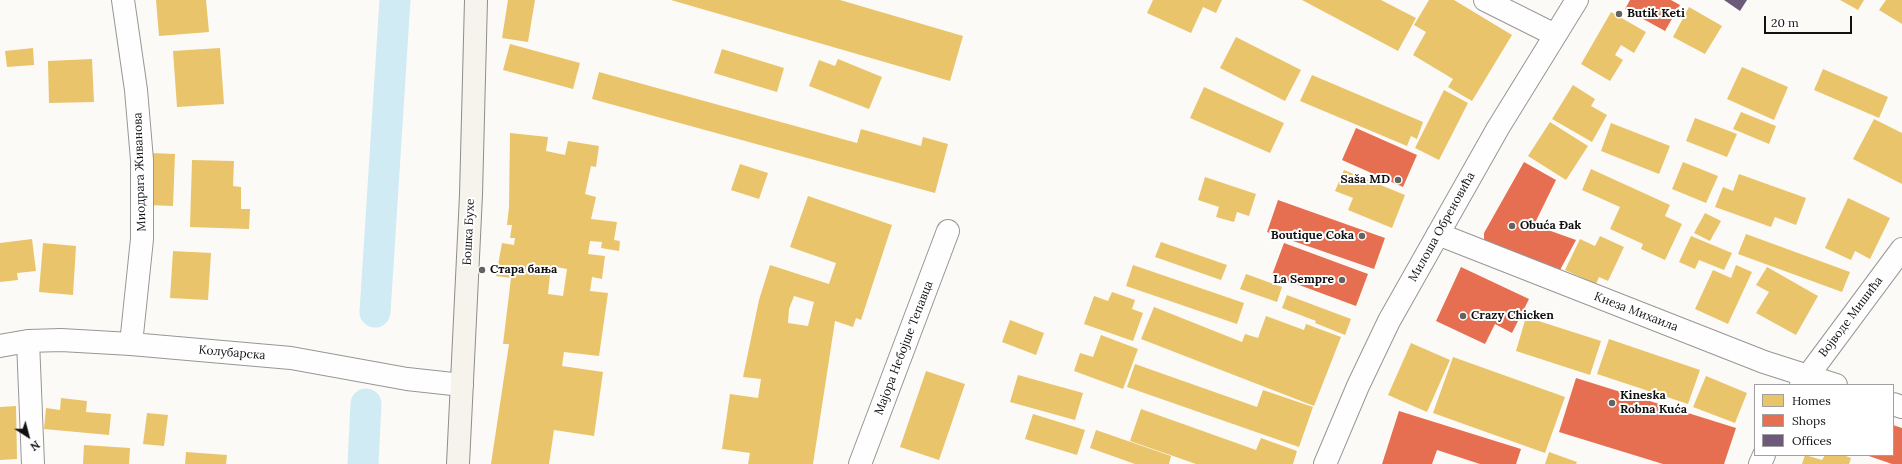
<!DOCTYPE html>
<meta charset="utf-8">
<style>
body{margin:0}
#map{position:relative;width:1902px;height:464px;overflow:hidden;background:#fcfaf7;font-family:Lora,serif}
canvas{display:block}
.legend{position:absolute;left:1754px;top:384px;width:140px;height:72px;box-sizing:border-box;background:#fff;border:1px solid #a0a0a0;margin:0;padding:5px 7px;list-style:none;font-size:12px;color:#111}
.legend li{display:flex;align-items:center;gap:8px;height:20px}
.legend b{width:20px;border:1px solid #a0a0a0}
.north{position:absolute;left:8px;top:416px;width:40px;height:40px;-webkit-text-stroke:3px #fff;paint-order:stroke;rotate:144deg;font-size:11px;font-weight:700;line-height:16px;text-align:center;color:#111}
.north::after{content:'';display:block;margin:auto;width:14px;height:18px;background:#111;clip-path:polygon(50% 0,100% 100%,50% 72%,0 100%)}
.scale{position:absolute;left:1764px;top:16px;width:88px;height:18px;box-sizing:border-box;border:2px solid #111;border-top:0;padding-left:5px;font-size:12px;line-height:14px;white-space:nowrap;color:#111;-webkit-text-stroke:3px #fff;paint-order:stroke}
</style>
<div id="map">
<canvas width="1902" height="464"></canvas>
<ul class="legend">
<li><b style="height:11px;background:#e9c46a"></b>Homes</li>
<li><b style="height:11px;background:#e76f51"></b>Shops</li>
<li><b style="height:11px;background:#6d597a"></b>Offices</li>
</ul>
<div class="north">N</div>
<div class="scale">20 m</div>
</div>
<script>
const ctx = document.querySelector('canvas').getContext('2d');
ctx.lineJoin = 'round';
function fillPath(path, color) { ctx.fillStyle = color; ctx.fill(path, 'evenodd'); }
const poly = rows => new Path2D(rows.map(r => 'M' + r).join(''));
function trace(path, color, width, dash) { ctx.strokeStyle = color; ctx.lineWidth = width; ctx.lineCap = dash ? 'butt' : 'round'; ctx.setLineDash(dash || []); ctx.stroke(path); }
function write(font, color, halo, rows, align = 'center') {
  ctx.font = font + ' Lora,serif'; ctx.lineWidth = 4; ctx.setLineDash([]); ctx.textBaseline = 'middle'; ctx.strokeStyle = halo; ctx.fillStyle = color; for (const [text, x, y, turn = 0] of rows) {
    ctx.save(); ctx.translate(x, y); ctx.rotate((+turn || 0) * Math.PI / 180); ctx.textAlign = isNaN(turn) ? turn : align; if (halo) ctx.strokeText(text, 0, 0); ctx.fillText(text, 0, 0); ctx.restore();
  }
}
fillPath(poly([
 [156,0,206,0,209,32,159,36],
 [508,0,535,0,528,42,502,38],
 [671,0,840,0,963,36,950,81],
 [1153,0,1222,0,1216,13,1203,7,1191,33,1147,13],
 [1302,0,1381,0,1416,18,1398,51],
 [1429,0,1454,0,1512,35,1472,101,1448,87,1453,79,1413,55,1426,32,1414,25],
 [1840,0,1864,0,1858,10],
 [1886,0,1902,0,1902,24,1879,10],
 [1689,7,1722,26,1705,54,1673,37],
 [1611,12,1646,32,1634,53,1621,45,1615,55,1623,60,1610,81,1581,64],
 [1236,37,1301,70,1285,101,1220,68],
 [510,44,580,63,573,89,503,70],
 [33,48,34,65,7,67,5,51],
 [220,48,224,104,177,107,173,51],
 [722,49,784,68,777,92,714,73],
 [92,59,94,102,49,103,48,61],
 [838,59,882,77,869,109,809,86,819,60,835,66],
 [1742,67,1788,87,1774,120,1727,99],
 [1823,69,1888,97,1879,118,1814,90],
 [599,72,857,143,861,129,921,146,923,137,948,144,935,193,592,99],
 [1312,75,1423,122,1417,139,1411,136,1407,146,1300,101],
 [1573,85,1595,99,1591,106,1607,115,1592,142,1552,119],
 [1204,87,1284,123,1270,153,1190,118],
 [1444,90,1468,103,1439,160,1415,148],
 [1741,112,1776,126,1769,144,1733,129],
 [1695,118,1737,134,1727,157,1686,141],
 [1874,119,1902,133,1902,184,1853,159],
 [1550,122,1588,146,1566,180,1528,156],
 [1611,123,1670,146,1659,174,1601,151],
 [510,133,548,137,546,151,565,155,568,141,599,146,596,167,591,166,585,194,596,197,591,219,617,222,614,240,620,241,619,251,601,248,602,242,590,241,588,254,605,256,602,279,592,277,590,291,608,293,599,356,564,352,562,366,603,372,594,436,554,430,549,464,491,464,509,344,503,344,511,278,496,276,502,243,514,245,515,238,510,238,512,225,507,225,509,207],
 [551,266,567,269,563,296,548,294],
 [151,153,175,154,173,206,149,205],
 [192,160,234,161,233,186,241,187,241,209,250,209,249,229,190,227],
 [1683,162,1718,176,1706,203,1672,189],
 [740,164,768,173,759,199,731,190],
 [1591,169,1670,205,1665,216,1682,224,1665,260,1641,249,1643,244,1610,229,1620,207,1582,190],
 [1344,170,1405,195,1392,228,1348,210,1353,198,1335,191],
 [1739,174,1806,198,1796,225,1775,217,1771,227,1715,207,1723,187,1733,191],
 [1205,177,1256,194,1249,216,1237,212,1234,222,1216,217,1219,207,1198,200],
 [808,196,892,225,861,320,856,318,853,327,835,321,813,464,748,464,750,453,722,449,730,394,758,398,761,379,743,377,759,300,770,265,829,284,836,263,790,247],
 [794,296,814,302,808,326,788,323,789,309],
 [1848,198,1890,218,1870,259,1855,251,1851,260,1825,248],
 [1705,213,1721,221,1710,241,1694,233],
 [1746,234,1850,272,1842,292,1738,254],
 [1600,236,1624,247,1608,281,1599,277,1596,284,1565,270,1580,239,1595,246],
 [1691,236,1732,253,1724,270,1699,260,1695,269,1679,262],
 [32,239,36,271,17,273,18,280,0,282,0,243],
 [1161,242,1227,265,1221,280,1155,257],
 [43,243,76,246,73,295,39,292],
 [173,251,211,253,208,300,170,298],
 [1133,265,1244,303,1237,324,1126,286],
 [1736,265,1752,272,1728,324,1695,309,1713,270,1731,278],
 [1767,267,1818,296,1796,335,1756,313,1769,292,1756,285],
 [1246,274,1282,287,1277,302,1240,289],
 [1112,292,1135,300,1132,309,1143,313,1133,341,1084,324,1094,296,1108,301],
 [1287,295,1351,319,1345,335,1315,323,1316,321,1282,308],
 [1154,307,1242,342,1245,334,1258,338,1266,316,1304,330,1306,324,1341,337,1314,406,1141,339],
 [1526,317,1601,341,1590,375,1516,351],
 [1010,320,1044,333,1036,355,1002,342],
 [1101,335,1138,349,1123,389,1074,371,1080,353,1093,357],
 [1609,339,1700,370,1688,404,1597,374],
 [1411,343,1450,360,1427,412,1388,395],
 [1453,357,1565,397,1545,453,1433,413],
 [1135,364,1257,407,1263,390,1313,407,1299,447,1127,387],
 [926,371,965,384,939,460,900,447],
 [1018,375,1083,393,1075,420,1010,402],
 [1706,376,1747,393,1735,423,1693,407],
 [61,398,87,401,86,412,111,414,109,435,44,429,46,408,60,410],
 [16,406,17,459,0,460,0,407],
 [1141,409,1256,450,1261,438,1297,451,1293,464,1196,464,1130,441],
 [147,413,168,415,164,446,143,444],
 [1033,414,1085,430,1077,455,1025,439],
 [1096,430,1171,456,1169,464,1135,464,1090,448],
 [84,445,130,448,129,464,83,464],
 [186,452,227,455,226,464,185,464],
 [1549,452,1577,462,1576,464,1545,464],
 [1805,455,1822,460,1825,455,1843,455,1851,458,1849,464,1802,464]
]), '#e9c46a');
fillPath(poly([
 [1630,0,1671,0,1680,5,1665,31,1625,9],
 [1356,128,1417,155,1403,187,1342,160],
 [1524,162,1556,180,1534,225,1576,240,1559,272,1487,244,1484,239,1484,233],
 [1278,200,1385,238,1374,269,1267,232],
 [1284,243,1368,274,1356,306,1272,275],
 [1461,267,1529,299,1512,333,1495,324,1485,344,1436,321],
 [1576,378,1736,428,1724,464,1663,464,1559,432],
 [1399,411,1521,449,1516,464,1480,464,1437,450,1432,464,1382,464],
 [1893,425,1902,428,1902,464,1892,464,1866,455,1893,455]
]), '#e76f51');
fillPath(poly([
 [1724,0,1747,0,1740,11]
]), '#6d597a');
trace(poly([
 [375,312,395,0],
 [363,464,366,404]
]), '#d0ebf4', 31);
const minor = poly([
 [123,0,136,90,142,160,142,239,131,344],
 [1485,0,1555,35],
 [1438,234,1764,362,1836,385],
 [28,341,33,464],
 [0,346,28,341,61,340,131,344,291,358,407,379,462,385],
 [1801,385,1902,249],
 [1893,404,1902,407],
 [860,464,948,231],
 [1760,464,1764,455]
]);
const tertiary = poly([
 [1325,464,1358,386,1389,321,1498,128,1577,0]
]);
const secondary = poly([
 [458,464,471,195,476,0]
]);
trace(minor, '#979695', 24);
trace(tertiary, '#979695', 24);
trace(secondary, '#8d8d8b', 24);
trace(minor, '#fffefe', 22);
trace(tertiary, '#fffefe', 22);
trace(secondary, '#f5f3ec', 22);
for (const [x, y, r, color] of [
 [1619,14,4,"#636362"],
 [1398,180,4,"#636362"],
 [1512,226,4,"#636362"],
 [1362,236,4,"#636362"],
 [482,270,4,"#636362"],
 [1342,280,4,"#636362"],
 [1463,316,4,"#636362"],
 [1612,403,4,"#636362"]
]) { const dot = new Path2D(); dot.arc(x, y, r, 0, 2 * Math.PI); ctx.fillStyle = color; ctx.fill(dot); trace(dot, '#fff', 1.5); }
write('bold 12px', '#111', '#fff', [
 ["Butik Keti",1627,14],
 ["Saša MD",1390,180,"right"],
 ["Obuća Đak",1520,226],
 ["Boutique Coka",1354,236,"right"],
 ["Стара бања",490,270],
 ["La Sempre",1334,280,"right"],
 ["Crazy Chicken",1471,316],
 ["Kineska",1620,396],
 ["Robna Kuća",1620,410]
], 'left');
write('12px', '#111', '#fff', [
 ["Миодрага Живанова",140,172,-92],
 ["Милоша Обреновића",1442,227,-61],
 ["Бошка Бухе",469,232,-87],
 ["Кнеза Михаила",1636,312,21],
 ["Војводе Мишића",1851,317,-53],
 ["Мајора Небојше Тепавца",904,348,-69],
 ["Колубарска",232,353,5]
]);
</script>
